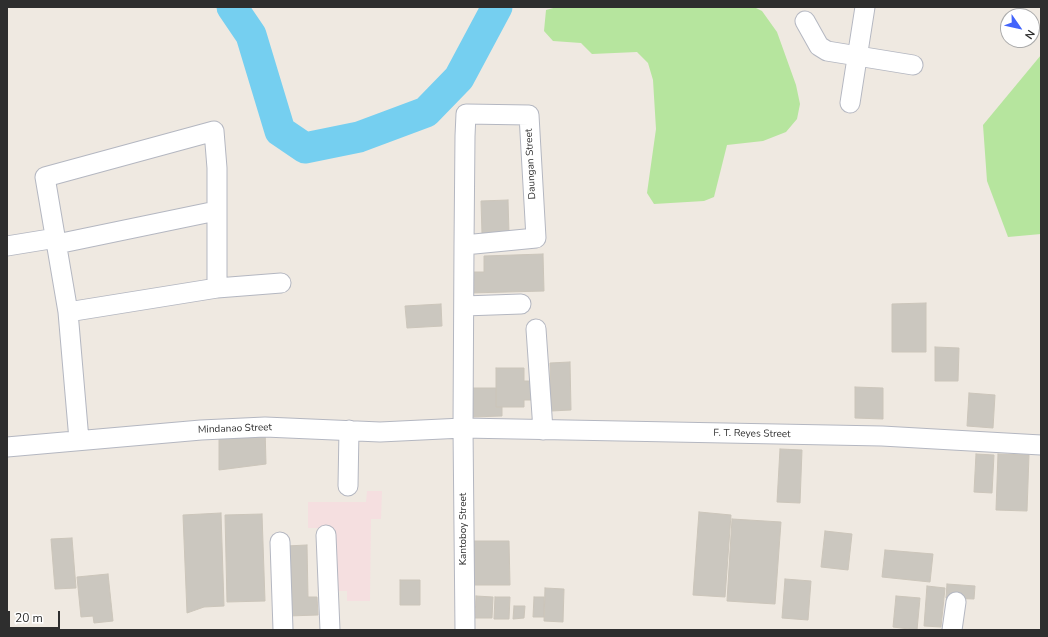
<!DOCTYPE html>
<style>
body{margin:0}
#map{position:relative;width:1048px;height:637px;overflow:hidden;background:#efe9e1;font-family:"Nunito Sans",sans-serif}
canvas{display:block}
.frame{position:absolute;inset:0;border:8px solid #2e2e2e;pointer-events:none}
.north{position:absolute;left:1000px;top:8px;width:40px;height:40px;box-sizing:border-box;background:#fff;border:1px solid #ababab;border-radius:50%;rotate:124deg;font-size:11px;font-weight:700;line-height:16px;text-align:center;color:#2e2e2e}
.north::after{content:'';display:block;margin:auto;width:14px;height:18px;background:#4264fb;clip-path:polygon(50% 0,100% 100%,50% 72%,0 100%)}
.scale{position:absolute;left:8px;top:611px;width:52px;height:18px;box-sizing:border-box;border:2px solid #2e2e2e;border-top:0;padding-left:5px;font-size:12px;line-height:14px;white-space:nowrap;color:#2e2e2e;-webkit-text-stroke:3px #fff;paint-order:stroke}
</style>
<div id="map">
<canvas width="1048" height="637"></canvas>
<div class="frame"></div>
<div class="north">N</div>
<div class="scale">20 m</div>
</div>
<script>
const ctx = document.querySelector('canvas').getContext('2d');
ctx.lineJoin = 'round';
function fillPath(path, color) { ctx.fillStyle = color; ctx.fill(path, 'evenodd'); }
const poly = rows => new Path2D(rows.map(r => 'M' + r).join(''));
function trace(path, color, width, dash) { ctx.strokeStyle = color; ctx.lineWidth = width; ctx.lineCap = dash ? 'butt' : 'round'; ctx.setLineDash(dash || []); ctx.stroke(path); }
function write(font, color, halo, rows, align = 'center') {
  ctx.font = font + ' "Nunito Sans",sans-serif'; ctx.lineWidth = 3; ctx.setLineDash([]); ctx.textBaseline = 'middle'; ctx.strokeStyle = halo; ctx.fillStyle = color; for (const [text, x, y, turn = 0] of rows) {
    ctx.save(); ctx.translate(x, y); ctx.rotate((+turn || 0) * Math.PI / 180); ctx.textAlign = isNaN(turn) ? turn : align; if (halo) ctx.strokeText(text, 0, 0); ctx.fillText(text, 0, 0); ctx.restore();
  }
}
fillPath(poly([
 [367,491,382,491,381,519,371,519,370,601,347,601,347,591,331,591,332,528,308,528,308,502,366,502]
]), '#f5dfe0');
fillPath(poly([
 [557,7,754,7,762,11,777,32,796,85,800,104,797,119,786,132,763,141,727,145,714,197,704,201,654,204,647,193,656,129,653,80,648,63,637,52,592,54,581,43,553,41,544,31,546,10],
 [1041,55,1041,234,1008,237,987,181,983,125]
]), '#b6e59e');
trace(poly([
 [232,7,251,35,280,131,305,148,359,137,426,112,459,78,497,7]
]), '#75cff0', 31);
const building = poly([
 [508,200,509,233,482,234,481,201,508,200],
 [543,254,544,291,470,293,469,272,484,272,484,256,543,254],
 [926,303,926,352,892,352,892,304,926,303],
 [441,304,442,326,407,328,405,306,441,304],
 [935,347,959,348,958,381,935,381,935,347],
 [570,362,571,410,551,411,550,363,570,362],
 [496,368,524,368,524,381,534,381,533,400,524,400,524,407,496,407,496,368],
 [855,387,883,388,883,419,855,418,855,387],
 [471,388,496,388,496,407,502,407,502,416,472,417,471,388],
 [969,393,995,395,993,428,967,426,969,393],
 [265,427,266,464,219,470,219,432,265,427],
 [780,449,802,450,800,503,777,502,780,449],
 [976,454,994,455,992,493,974,492,976,454],
 [998,454,1029,455,1027,511,996,510,998,454],
 [699,512,731,515,725,597,693,595,699,512],
 [221,513,224,606,204,607,187,613,183,515,221,513],
 [262,514,265,601,227,602,225,515,262,514],
 [732,519,781,522,775,604,727,601,732,519],
 [825,531,852,534,848,570,821,567,825,531],
 [72,538,76,588,55,589,51,539,72,538],
 [472,541,509,541,510,585,473,585,472,541],
 [307,545,308,597,317,597,318,615,288,616,286,546,307,545],
 [885,550,933,554,930,582,882,577,885,550],
 [108,574,113,621,94,623,93,616,81,617,77,577,108,574],
 [785,579,811,581,808,620,782,618,785,579],
 [400,580,420,580,420,605,400,605,400,580],
 [947,584,975,586,974,599,946,598,947,584],
 [927,586,945,588,941,627,924,626,927,586],
 [545,588,564,589,563,622,544,621,545,588],
 [476,596,493,597,492,618,475,618,476,596],
 [896,596,920,598,917,630,893,627,896,596],
 [495,597,510,597,509,619,494,619,495,597],
 [534,597,544,597,544,617,533,617,534,597],
 [514,606,525,606,524,618,513,619,514,606]
]);
fillPath(building, '#cbc7bf');
trace(building, '#cbc5ba', 1);
const minor = poly([
 [805,21,819,46,827,51,913,65],
 [850,103,865,7],
 [57,244,216,211],
 [464,245,536,238,529,115,466,114,465,136,464,245,463,428,465,630],
 [7,246,56,238],
 [464,306,521,304],
 [68,312,217,288,281,283],
 [536,329,543,430],
 [79,440,68,312,45,177,214,131,217,168,217,288],
 [7,447,201,430,265,427,380,432,463,428,882,436,1041,445],
 [348,486,349,430],
 [326,535,330,630],
 [280,542,283,630],
 [952,630,956,602]
]);
trace(minor, '#b4b7c1', 21);
trace(minor, '#fff', 19);
write('10px', '#2e2e2e', '#fff', [
 ["Daungan Street",531,164,-93],
 ["Mindanao Street",235,429,-2],
 ["F. T. Reyes Street",752,434,1],
 ["Kantoboy Street",464,529,-90]
]);
</script>
